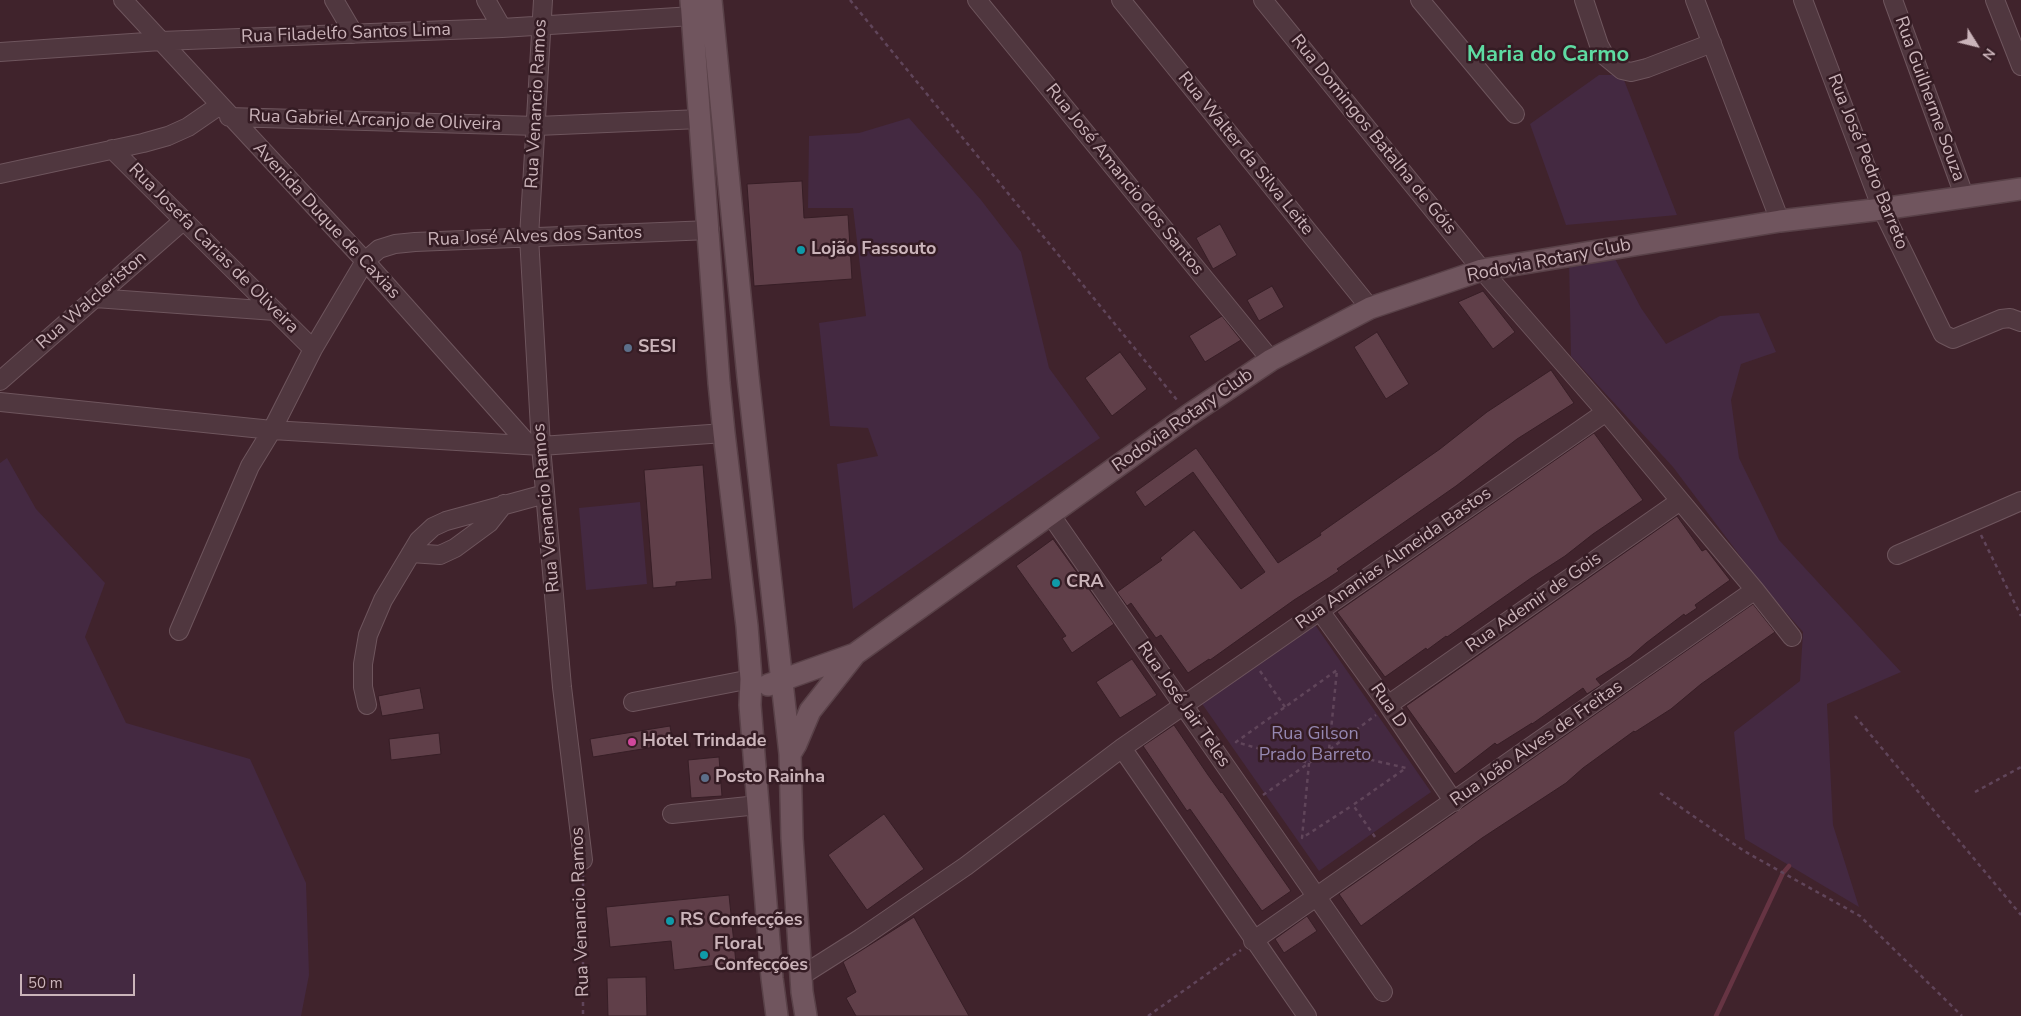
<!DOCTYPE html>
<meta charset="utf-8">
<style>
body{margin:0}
#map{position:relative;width:2021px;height:1016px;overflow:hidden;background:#40232c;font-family:"Nunito Sans",sans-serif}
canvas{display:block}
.north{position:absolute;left:1951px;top:20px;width:50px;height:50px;-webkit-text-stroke:4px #351c24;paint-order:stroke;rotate:126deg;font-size:14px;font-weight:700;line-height:20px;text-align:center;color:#cbb4ba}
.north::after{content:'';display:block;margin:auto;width:18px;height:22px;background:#cbb4ba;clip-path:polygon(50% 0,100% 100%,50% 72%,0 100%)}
.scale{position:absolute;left:20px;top:974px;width:115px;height:22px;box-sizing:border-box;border:2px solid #cbb4ba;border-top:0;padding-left:6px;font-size:15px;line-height:18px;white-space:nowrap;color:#cbb4ba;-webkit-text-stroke:4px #351c24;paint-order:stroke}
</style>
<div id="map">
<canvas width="2021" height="1016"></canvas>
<div class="north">N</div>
<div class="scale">50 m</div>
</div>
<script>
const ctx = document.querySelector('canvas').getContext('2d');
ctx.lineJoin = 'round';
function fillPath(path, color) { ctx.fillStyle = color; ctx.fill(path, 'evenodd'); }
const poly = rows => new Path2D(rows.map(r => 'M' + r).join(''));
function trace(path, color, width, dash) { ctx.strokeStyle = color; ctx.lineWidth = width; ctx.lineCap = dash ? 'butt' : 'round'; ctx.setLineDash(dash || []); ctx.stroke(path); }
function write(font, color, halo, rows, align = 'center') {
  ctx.font = font + ' "Nunito Sans",sans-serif'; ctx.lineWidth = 5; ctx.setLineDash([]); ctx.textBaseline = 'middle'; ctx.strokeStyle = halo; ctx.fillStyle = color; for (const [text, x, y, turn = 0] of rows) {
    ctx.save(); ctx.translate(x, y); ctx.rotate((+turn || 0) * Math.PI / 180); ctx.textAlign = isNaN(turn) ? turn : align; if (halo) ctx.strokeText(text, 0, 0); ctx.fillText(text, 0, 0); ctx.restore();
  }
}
fillPath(poly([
 [1599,75,1622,75,1677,215,1566,225,1530,124],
 [909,118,981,200,1021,252,1049,368,1100,438,853,609,837,464,878,456,868,428,830,426,819,323,866,316,853,208,808,208,809,136,859,133],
 [1613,255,1641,308,1666,344,1720,316,1759,313,1776,352,1741,364,1731,400,1739,458,1779,540,1901,672,1827,704,1833,825,1859,907,1745,839,1734,732,1800,681,1803,632,1762,585,1673,467,1571,356,1569,259],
 [7,458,36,509,105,583,85,637,126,723,250,759,306,883,309,975,301,1016,0,1016,0,463],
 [640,502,647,584,586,590,579,508],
 [1311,619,1431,792,1319,871,1198,698]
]), '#442941');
trace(poly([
 [1716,1016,1783,873,1789,866]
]), '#663443', 4.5);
const building = poly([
 [802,181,804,218,848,215,852,279,754,286,747,184,802,181],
 [1220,224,1237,255,1213,269,1196,238,1220,224],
 [1272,286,1284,307,1259,321,1247,300,1272,286],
 [1483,291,1515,332,1493,349,1458,302,1483,291],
 [1222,316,1241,340,1205,362,1189,336,1222,316],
 [1377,332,1409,384,1386,399,1354,347,1377,332],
 [1120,352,1147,389,1112,416,1085,378,1120,352],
 [1551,370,1574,403,1517,439,1456,486,1337,569,1339,571,1327,579,1294,600,1210,660,1209,659,1188,673,1161,635,1156,638,1131,603,1127,606,1117,592,1162,560,1160,558,1194,530,1241,589,1265,572,1193,472,1145,507,1135,492,1196,448,1278,563,1321,535,1320,533,1440,449,1487,412,1551,370],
 [1594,433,1643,500,1593,534,1565,556,1531,578,1447,637,1446,636,1427,650,1426,648,1385,677,1337,612,1594,433],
 [703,465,712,579,676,582,676,586,653,588,644,470,703,465],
 [1677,516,1702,551,1706,549,1730,580,1695,605,1697,608,1685,616,1684,614,1646,643,1630,657,1596,679,1601,685,1587,694,1583,688,1532,724,1532,723,1497,745,1495,743,1455,774,1406,706,1677,516],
 [1053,539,1114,624,1072,653,1062,638,1066,636,1016,566,1053,539],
 [1753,604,1775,632,1701,684,1671,709,1635,732,1634,731,1583,768,1566,783,1482,838,1361,926,1339,894,1753,604],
 [1132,659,1157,695,1120,718,1096,682,1132,659],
 [420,688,424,709,382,716,378,696,420,688],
 [1174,725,1208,775,1221,793,1222,792,1291,891,1262,911,1190,809,1187,811,1143,746,1174,725],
 [670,726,673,744,593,757,590,739,670,726],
 [439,733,441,754,391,760,389,739,439,733],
 [719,757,722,796,691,798,688,760,719,757],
 [884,814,924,869,867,910,828,855,884,814],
 [729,895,736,963,674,970,671,941,610,947,606,907,729,895],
 [1307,916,1317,931,1284,953,1275,939,1307,916],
 [914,917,969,1016,856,1016,846,998,856,992,843,962,914,917],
 [646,977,647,1016,608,1016,607,978,646,977]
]);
fillPath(building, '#603f49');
trace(building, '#371e26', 1);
const minor = poly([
 [123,0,365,261,528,444],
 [334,0,354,34],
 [486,0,502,28],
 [543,0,529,237,541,446,562,687,583,860],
 [977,0,1271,360],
 [1121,0,1370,308],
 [1263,0,1482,270,1606,412,1755,590,1792,637],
 [1420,0,1515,114],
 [1584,0,1599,45,1605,56,1622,70,1631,72,1647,68,1712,43],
 [1695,0,1780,221],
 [1803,0,1882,209,1943,334,1953,339,2001,319,2010,318,2021,322],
 [1893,0,1965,198],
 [1995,0,2021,66],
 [0,52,161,41,502,28,693,16],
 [229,117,537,126,700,119],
 [112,149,313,349],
 [0,174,143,143,168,136,188,127,220,105],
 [95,298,275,311],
 [0,381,184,220],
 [0,402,272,430,541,446,724,433],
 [1050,514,1383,992],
 [411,553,440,555,455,548,489,523,504,504],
 [1897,555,2021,501],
 [1320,611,1388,705,1454,802],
 [179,631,250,466,272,430,313,349,365,261,379,249,395,244,415,242,710,230],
 [633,702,751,679],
 [367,705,363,687,363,664,368,635,383,600,419,540,433,527,446,521,545,494],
 [1388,705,1680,501],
 [1122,748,1307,1016],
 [672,814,758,805],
 [1253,941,1755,590],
 [801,976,861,938,966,866,1122,748,1606,412]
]);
const major = poly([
 [691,0,719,383,724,433,747,626,751,679,750,705,772,978,777,1016],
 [711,0,748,377,790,754,792,838,802,992,806,1016],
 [768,685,855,654],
 [790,754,796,744,810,711,855,654,1189,415,1271,360,1370,308,1482,270,1780,221,1882,209,2021,189]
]);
trace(minor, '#6e555d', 20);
trace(major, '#594148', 24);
trace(poly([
 [850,0,1177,400],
 [1981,535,2021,616],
 [1260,671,1285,707],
 [1855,716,2021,915],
 [1309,763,1302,838,1353,805],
 [1975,792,2021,767],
 [1660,793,1744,851,1860,916,1962,1016],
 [1263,795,1309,763],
 [1375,837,1353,805,1406,768,1329,750,1337,670,1236,742,1309,763,1329,750,1376,715],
 [583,874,583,1016],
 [1148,1016,1241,950]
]), '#60455a', 2.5, [4, 4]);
trace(minor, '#50373f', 18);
trace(major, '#70555e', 21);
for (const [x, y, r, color] of [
 [801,250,5,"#0f9aa8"],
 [628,348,5,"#5c6f8a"],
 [1056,583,5,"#0f9aa8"],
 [632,742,5,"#d1479c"],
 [705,778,5,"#5c6f8a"],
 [670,921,5,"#0f9aa8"],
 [704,955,5,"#0f9aa8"]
]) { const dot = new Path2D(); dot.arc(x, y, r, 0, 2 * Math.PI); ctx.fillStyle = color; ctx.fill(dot); trace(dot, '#351c24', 2); }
write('18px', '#cbb4ba', '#351c24', [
 ["Rua Filadelfo Santos Lima",346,34,-2],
 ["Rua Guilherme Souza",1929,99,70],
 ["Rua Venancio Ramos",537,104,-87],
 ["Rua Gabriel Arcanjo de Oliveira",375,121,2],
 ["Rua Domingos Batalha de Góis",1373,135,51],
 ["Rua Walter da Silva Leite",1245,154,51],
 ["Rua José Pedro Barreto",1867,162,68],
 ["Rua José Amancio dos Santos",1124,180,51],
 ["Avenida Duque de Caxias",326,221,47],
 ["Rua José Alves dos Santos",535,237,-2],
 ["Rua Josefa Carias de Oliveira",213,249,45],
 ["Rodovia Rotary Club",1549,261,-11],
 ["Rua Walcleriston",92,301,-41],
 ["Rodovia Rotary Club",1183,421,-35],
 ["Rua Venancio Ramos",547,508,-95],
 ["Rua Ananias Almeida Bastos",1394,559,-35],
 ["Rua Ademir de Gois",1534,603,-35],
 ["Rua José Jair Teles",1183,705,55],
 ["Rua D",1388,706,55],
 ["Rua João Alves de Freitas",1537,744,-35],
 ["Rua Venancio Ramos",581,912,-92]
]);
write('bold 18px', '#cbb4ba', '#351c24', [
 ["Lojão Fassouto",811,250],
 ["SESI",638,348],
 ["CRA",1066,583],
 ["Hotel Trindade",642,742],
 ["Posto Rainha",715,778],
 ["RS Confecções",680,921],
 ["Floral",714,945],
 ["Confecções",714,966]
], 'left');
write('18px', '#9587b1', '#351c24', [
 ["Rua Gilson",1315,735],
 ["Prado Barreto",1315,756]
]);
write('bold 22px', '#5edba2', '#351c24', [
 ["Maria do Carmo",1548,56]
]);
</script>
